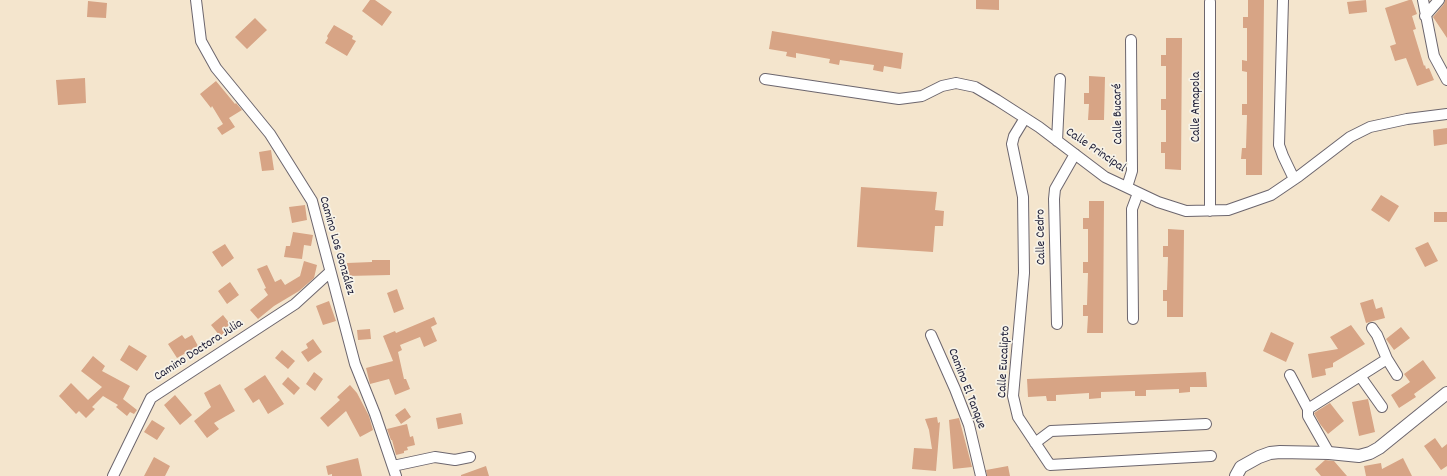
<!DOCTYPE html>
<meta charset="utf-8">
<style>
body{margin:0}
canvas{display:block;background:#f4e5cd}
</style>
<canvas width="1447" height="476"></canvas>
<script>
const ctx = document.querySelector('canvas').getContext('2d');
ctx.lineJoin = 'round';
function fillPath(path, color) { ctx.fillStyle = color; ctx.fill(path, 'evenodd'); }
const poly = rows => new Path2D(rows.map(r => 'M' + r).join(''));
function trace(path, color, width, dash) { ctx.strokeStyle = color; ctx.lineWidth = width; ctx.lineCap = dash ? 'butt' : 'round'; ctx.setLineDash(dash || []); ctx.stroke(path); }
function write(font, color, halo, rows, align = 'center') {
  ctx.font = font + ' Dekko,sans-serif'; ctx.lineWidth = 3.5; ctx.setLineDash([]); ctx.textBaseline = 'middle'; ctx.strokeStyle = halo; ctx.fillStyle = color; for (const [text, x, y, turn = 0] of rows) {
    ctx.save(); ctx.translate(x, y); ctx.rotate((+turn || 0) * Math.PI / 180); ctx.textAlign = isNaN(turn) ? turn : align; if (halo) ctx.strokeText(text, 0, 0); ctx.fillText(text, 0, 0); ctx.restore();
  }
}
fillPath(poly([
 [370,0,375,0,392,12,382,26,362,11],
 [976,0,999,0,999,10,976,9],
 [1248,0,1264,0,1262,175,1246,175,1246,159,1241,159,1242,148,1246,148,1247,115,1242,115,1242,104,1247,104,1247,72,1242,71,1242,60,1247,61,1247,28,1243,28,1243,17,1248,17],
 [1366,0,1367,12,1349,14,1347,2],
 [1409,0,1412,0,1417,14,1412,16,1416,29,1413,30,1424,66,1425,65,1426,69,1429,68,1434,80,1417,86,1406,58,1395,61,1390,46,1396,44,1385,8],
 [1445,0,1447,0,1447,38,1433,17,1444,4],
 [88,1,107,3,106,18,87,17],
 [255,18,267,30,247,49,235,37],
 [334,25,353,36,352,39,356,41,347,56,325,43,328,38,327,36],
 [772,31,903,53,901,69,884,66,883,72,873,70,874,65,840,60,839,65,829,63,830,59,796,53,796,58,786,56,787,52,769,49],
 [1166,38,1182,38,1181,170,1165,169,1165,153,1161,153,1161,142,1166,142,1166,110,1161,110,1161,99,1166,99,1166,66,1161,66,1161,55,1166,55],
 [1089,76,1105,77,1104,120,1088,120,1089,104,1084,104,1084,93,1089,93],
 [85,78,86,103,58,105,56,80],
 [216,81,235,104,236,103,242,110,229,118,235,127,222,135,217,128,223,124,212,106,211,108,200,94],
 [1447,128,1447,144,1434,146,1433,130],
 [271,150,274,170,262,171,259,152],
 [861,187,937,192,935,210,944,211,943,226,935,226,933,252,857,247],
 [1381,195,1399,206,1389,222,1371,210],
 [1089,201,1104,201,1103,333,1087,333,1088,316,1083,316,1083,305,1087,305,1088,273,1083,273,1083,262,1088,262,1088,229,1083,229,1083,218,1089,218],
 [305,205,307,220,292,223,289,207],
 [1434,212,1447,212,1447,222,1434,222],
 [1168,229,1184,230,1183,317,1167,317,1167,301,1163,301,1163,290,1167,290,1168,257,1163,257,1163,246,1168,246],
 [293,232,313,235,311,246,304,245,302,259,284,257,286,246,290,246],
 [1428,242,1438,261,1425,267,1415,248],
 [225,244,234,258,222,267,212,252],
 [372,260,390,260,390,275,347,276,347,263,372,262],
 [304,261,317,265,314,278,299,291,274,306,258,319,250,310,268,295,264,289,266,288,257,269,267,265,275,282,281,279,285,285,300,276],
 [230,282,239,295,227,304,218,291],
 [397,289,404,309,394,313,387,293],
 [1373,299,1376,309,1382,307,1385,318,1366,323,1360,303],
 [329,301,336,321,323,325,316,306],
 [223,315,230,324,229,325,231,328,220,336,211,325],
 [434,317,437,324,431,327,437,341,424,347,420,337,400,345,402,350,398,352,404,379,406,379,410,389,395,395,389,379,370,384,366,368,393,361,383,336,395,331,396,333],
 [1351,325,1365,344,1333,363,1333,367,1325,369,1326,375,1312,378,1308,354,1338,349,1330,337],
 [1401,327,1410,338,1394,350,1386,339],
 [370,329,371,339,358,340,357,330],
 [1271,332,1294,343,1286,362,1263,351],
 [182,335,185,339,192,335,198,346,177,358,168,344],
 [313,339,322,352,308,362,301,352,308,348,306,344],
 [129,345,147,356,137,371,120,360],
 [282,350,295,361,288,369,275,358],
 [93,356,105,366,102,371,130,386,123,399,137,410,134,414,130,412,127,416,116,407,118,405,103,396,92,407,95,409,86,418,79,411,76,414,59,396,71,383,88,400,102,387,81,371],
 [1423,360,1436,378,1414,394,1416,397,1399,408,1391,395,1410,382,1404,374],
 [314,372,323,379,315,391,306,384],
 [1206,372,1207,387,1190,387,1190,392,1179,393,1179,389,1146,390,1146,396,1135,396,1135,391,1101,392,1101,398,1089,399,1089,393,1056,395,1056,401,1047,401,1046,396,1028,397,1027,379],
 [265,375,284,404,268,414,259,399,253,403,244,389],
 [288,377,300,388,294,395,282,384],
 [220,384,235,411,214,423,219,429,207,438,194,421,211,407,204,393],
 [350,385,357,393,369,416,373,430,360,437,346,411,328,427,320,418,340,400,337,397],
 [175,395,192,415,180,425,164,405],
 [1368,399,1375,432,1359,436,1352,402],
 [1330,403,1344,421,1328,434,1320,424,1314,413],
 [405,408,411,417,401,424,395,415],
 [461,413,463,424,438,429,436,418],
 [937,417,938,423,940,422,936,471,912,469,914,448,932,449,929,430,925,419],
 [959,418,972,467,953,469,949,420],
 [152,420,165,428,157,440,144,432],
 [407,424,410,437,413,436,415,445,407,447,408,450,404,451,404,453,396,455,392,440,391,440,387,429],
 [1435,438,1442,448,1447,444,1447,466,1441,470,1424,446],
 [154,457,170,466,165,476,144,476],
 [358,458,362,476,332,476,332,474,328,475,326,466],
 [1403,458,1412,476,1366,476,1364,466,1381,463,1382,469],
 [1325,460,1334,461,1347,476,1321,476,1315,469],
 [486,466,489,476,461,476,461,475],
 [1008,466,1010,476,987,476,986,470]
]), '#d7a485');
const minor = poly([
 [196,0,201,41,216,68,270,134,312,201,355,364,375,414,396,476],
 [1283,0,1279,145,1283,156,1294,179],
 [1423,0,1434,56,1447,80],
 [1425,16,1439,0],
 [765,79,899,99,922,96,942,86,956,83,975,87,997,100,1039,127,1105,177,1158,202,1186,211,1228,210,1271,195,1299,176,1350,137,1370,127,1407,119,1447,114],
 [1025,118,1014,136,1012,144,1023,197,1024,273,1013,396,1018,417,1050,465,1211,456],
 [1057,141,1060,79],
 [1127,187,1132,171,1131,40],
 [1210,211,1210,2],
 [1133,319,1132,209,1138,193],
 [1057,324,1054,199,1055,189,1075,154],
 [1372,328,1377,335,1387,359,1397,375],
 [931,335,955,389,969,425,981,476],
 [1290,375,1308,409],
 [1360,376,1382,407],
 [1035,443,1051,431,1206,424],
 [1329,453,1308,416,1308,409,1387,359],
 [393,466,435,457,455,460,470,457],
 [113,476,151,398,295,304,330,272]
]);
const tertiary = poly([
 [1236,476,1241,467,1259,457,1270,453,1280,452,1329,453,1359,456,1370,453,1379,448,1447,393]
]);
trace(minor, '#6c666e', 12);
trace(tertiary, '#6c666e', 14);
trace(minor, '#fff', 10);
trace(tertiary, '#fff', 12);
write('13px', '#22223b', '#f7f3e8', [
 ["Calle Amapola",1197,107,-90],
 ["Calle Bucaré",1119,114,-91],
 ["Calle Principal",1095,151,34],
 ["Calle Cedro",1042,237,-91],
 ["Camino Los González",336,246,74],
 ["Camino Doctora Julia",199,351,-33],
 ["Calle Eucalipto",1005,362,-87],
 ["Camino El Tanque",966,389,69]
]);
</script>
